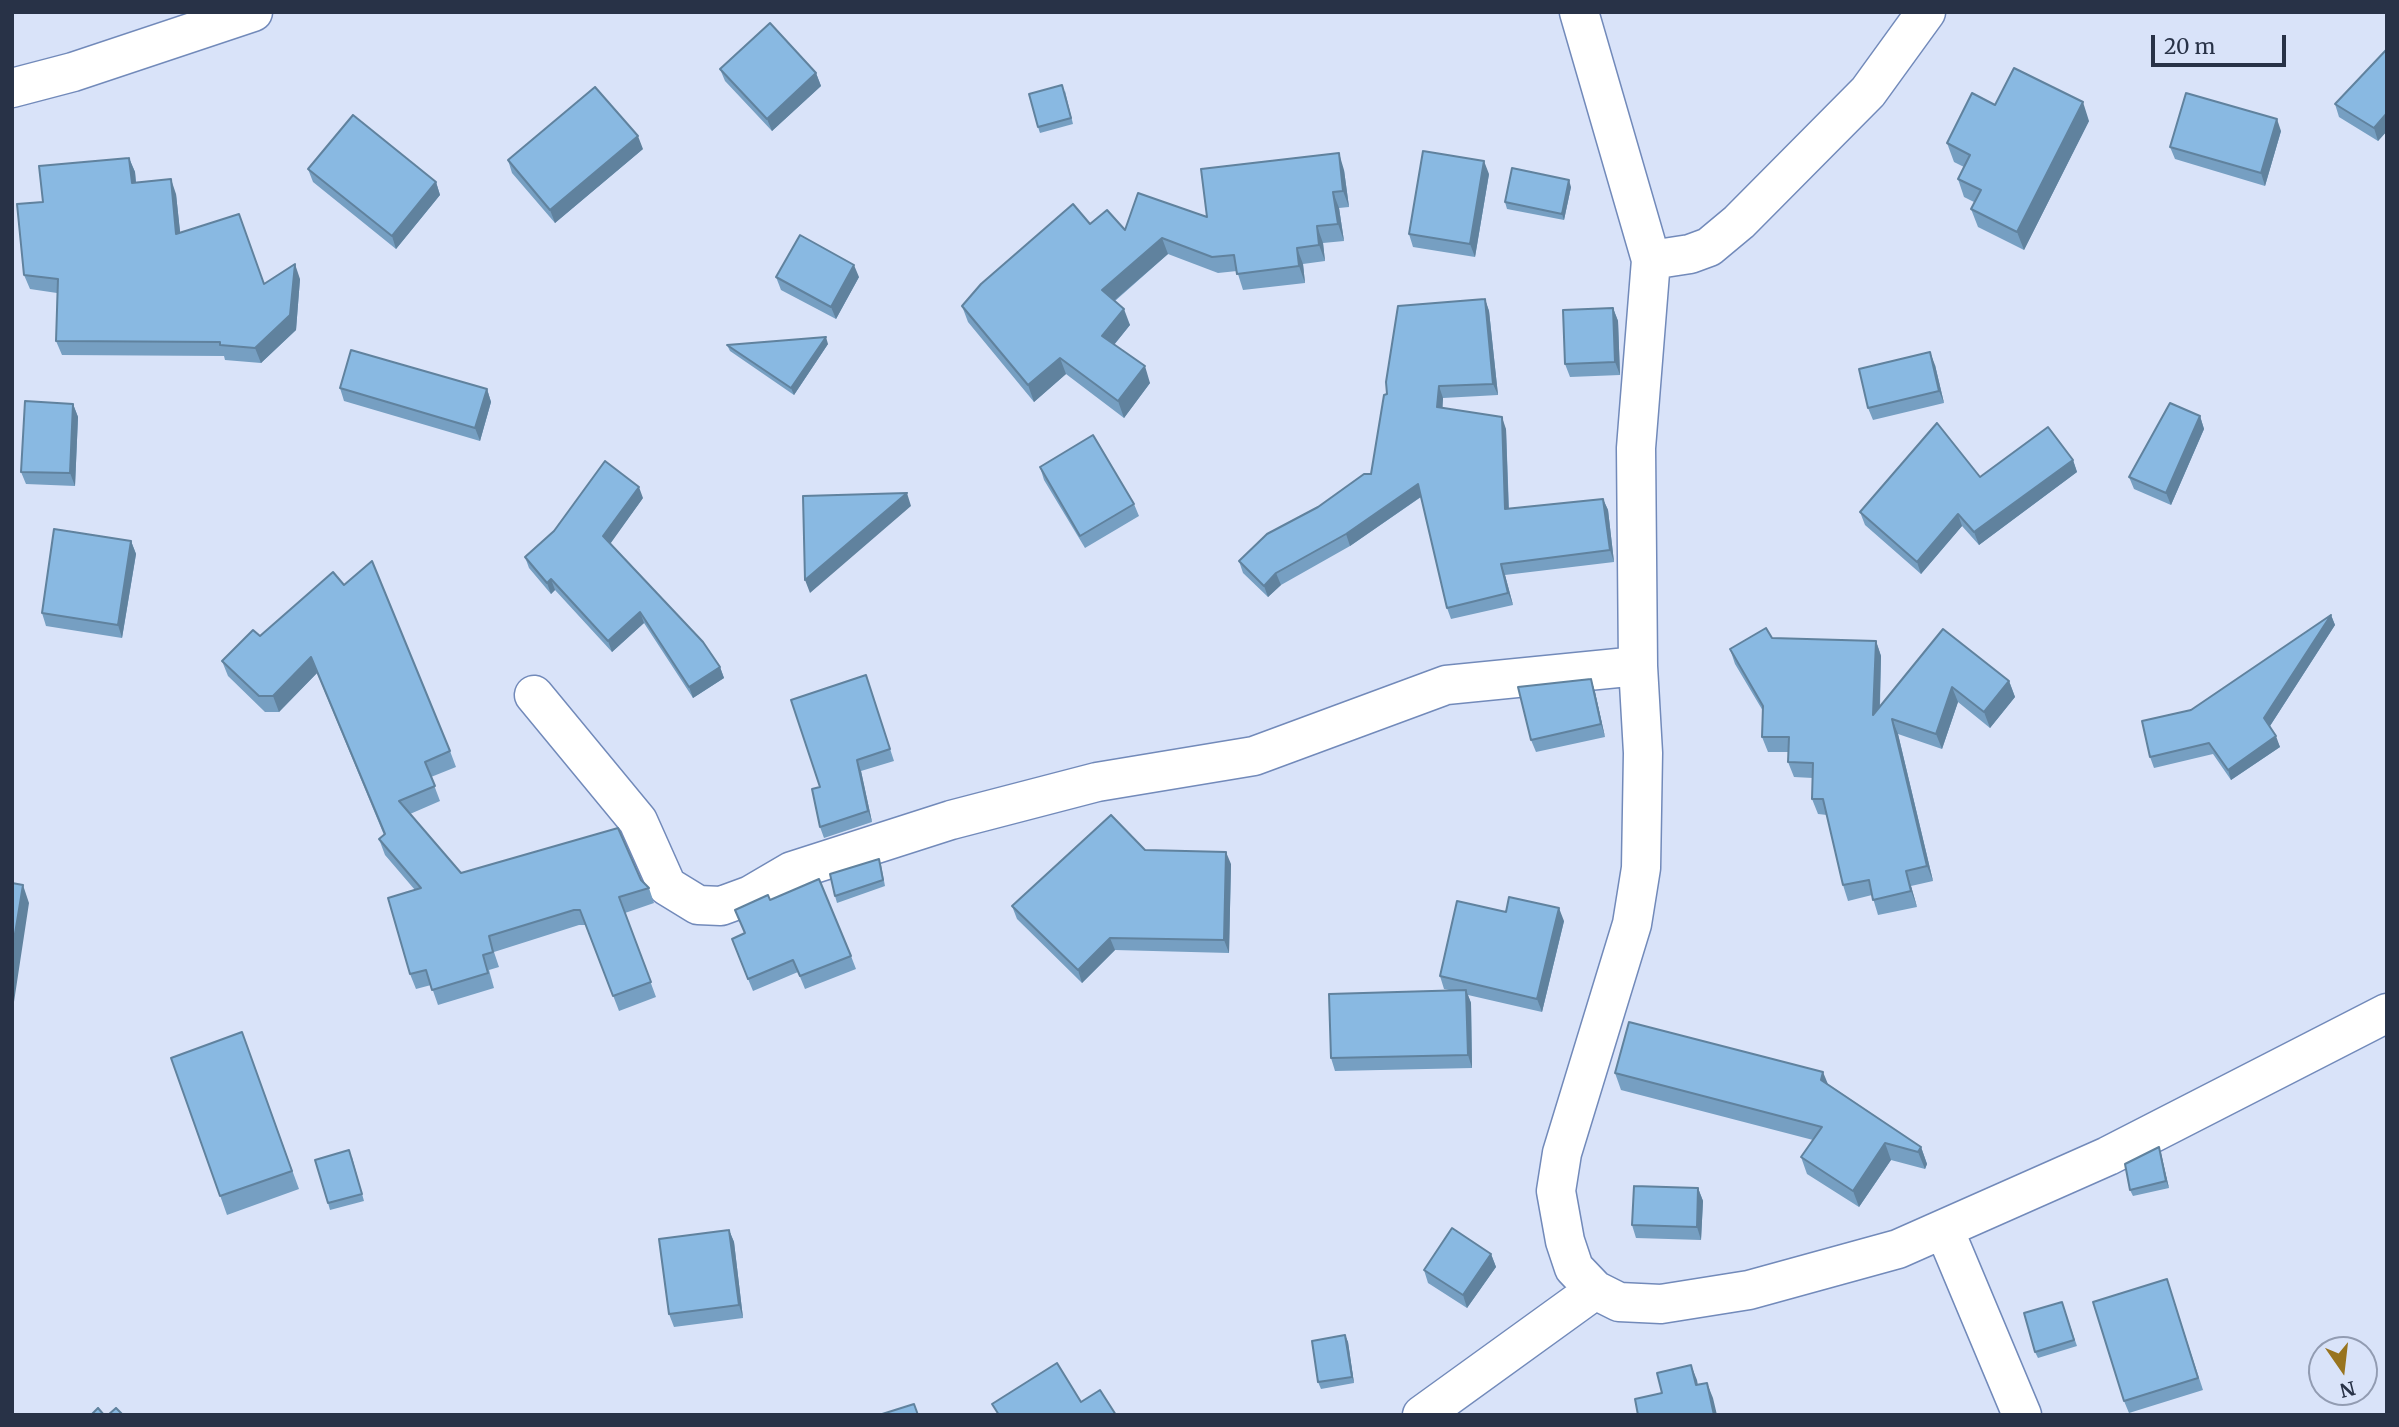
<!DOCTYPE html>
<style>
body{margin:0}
#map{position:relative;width:2399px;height:1427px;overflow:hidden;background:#d9e3f9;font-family:Merriweather,serif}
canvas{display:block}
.frame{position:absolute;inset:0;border:14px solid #283247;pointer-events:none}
.north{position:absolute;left:2308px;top:1336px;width:70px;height:70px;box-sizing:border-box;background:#d9e3f9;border:2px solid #929cb2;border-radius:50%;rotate:166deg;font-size:19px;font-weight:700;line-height:28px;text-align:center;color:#283247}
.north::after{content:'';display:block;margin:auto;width:24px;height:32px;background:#98741f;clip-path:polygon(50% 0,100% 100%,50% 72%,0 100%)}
.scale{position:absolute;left:2151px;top:35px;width:135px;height:32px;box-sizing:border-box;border:4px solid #283247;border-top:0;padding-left:9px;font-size:21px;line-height:24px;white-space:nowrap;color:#283247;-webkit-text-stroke:5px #d9e3f9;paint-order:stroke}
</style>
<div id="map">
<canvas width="2399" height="1427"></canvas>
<div class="frame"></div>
<div class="north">N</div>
<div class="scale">20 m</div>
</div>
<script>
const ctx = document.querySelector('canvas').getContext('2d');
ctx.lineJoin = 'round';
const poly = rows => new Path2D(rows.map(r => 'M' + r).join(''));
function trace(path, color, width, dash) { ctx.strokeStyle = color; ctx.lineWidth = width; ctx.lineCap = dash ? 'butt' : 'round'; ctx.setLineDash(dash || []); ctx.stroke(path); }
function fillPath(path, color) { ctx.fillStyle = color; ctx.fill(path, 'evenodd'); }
const minor = poly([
 [1579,12,1651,260],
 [12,88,73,72,253,12],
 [534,695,638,821,667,886,698,905,721,906,751,895,792,871,951,820,1097,782,1254,756,1446,685,1638,666],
 [1944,1229,2022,1415],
 [1595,1290,1574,1268,1565,1241,1556,1191,1562,1153,1632,924,1641,868,1643,753,1638,666,1636,448,1651,260,1690,254,1709,247,1739,222,1868,92,1926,12],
 [1422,1415,1595,1290,1619,1302,1661,1304,1749,1290,1898,1249,2108,1156,2387,1013]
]);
trace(minor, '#728aba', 41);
trace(minor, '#fff', 38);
fillPath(poly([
 [2387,49,2387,131,2378,141,2339,117,2335,104],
 [720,69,816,73,821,86,772,131,725,81],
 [1065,91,1073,124,1040,133,1038,127],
 [1995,105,2089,121,2024,250,1978,227,1971,209,1974,202,1964,197,1958,179,1964,167,1954,162,1947,143],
 [2281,131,2265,186,2175,159,2170,147],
 [643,149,555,223,512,173,508,160],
 [129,158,135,172,136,182,176,194,180,233,264,284,300,279,296,330,261,363,225,360,224,356,62,355,56,341,57,293,30,289,24,275,43,202],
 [308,169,436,182,440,195,396,249,313,182],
 [1344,170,1349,207,1339,208,1344,241,1323,243,1325,261,1303,264,1305,283,1243,290,1237,271,1218,273,1168,254,1115,301,1130,325,1114,345,1150,383,1124,418,1066,374,1034,402,968,322,962,306,1090,224,1125,230,1207,217],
 [1489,174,1475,257,1413,247,1409,234],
 [1571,187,1564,220,1507,209,1505,202],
 [776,277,859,277,836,319,781,290],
 [1485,299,1489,311,1498,395,1443,398,1442,408,1506,429,1509,509,1603,499,1608,510,1614,562,1505,575,1513,605,1451,619,1447,608,1421,497,1350,546,1281,585,1268,597,1243,573,1239,561,1318,507,1371,474,1387,394],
 [1613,308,1618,321,1620,375,1570,377,1565,364],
 [828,344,794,395,730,351,727,345],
 [1935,365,1944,403,1873,420,1868,408],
 [340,388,487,389,491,402,480,441,344,401],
 [73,404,78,417,75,486,26,484,21,472],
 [2200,416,2204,429,2171,505,2134,489,2129,477],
 [2073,460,2077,472,1979,545,1962,526,1921,574,1865,525,1860,512,1980,477],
 [1040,467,1134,504,1139,516,1085,548,1044,480],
 [643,498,610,543,720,667,724,678,693,698,644,623,612,652,555,590,551,594,529,568,525,557],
 [131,541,136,554,122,638,46,626,42,613],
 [333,572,450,751,456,767,431,777,440,801,410,814,461,873,641,880,649,888,654,903,625,913,656,997,619,1011,586,925,579,925,494,952,499,967,489,970,494,988,438,1005,431,985,416,989,410,974,415,890,385,855,379,839,384,835,317,673,279,712,265,712,228,676,222,661,260,636],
 [2331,615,2335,625,2270,726,2280,747,2231,780,2213,754,2154,768,2150,757,2191,710],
 [1943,629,2009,681,2015,697,1990,728,1958,702,1942,749,1898,734,1933,881,1911,886,1917,907,1878,915,1872,895,1848,901,1843,885,1827,815,1818,814,1812,799,1813,778,1794,777,1788,762,1788,752,1768,752,1762,737,1763,711,1735,664,1730,649,1772,638,1876,641,1881,656,1880,707],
 [866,675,894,761,861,771,872,822,824,838,820,827,820,787],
 [1591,679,1595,692,1605,737,1536,752,1531,740],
 [1231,864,1229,953,1115,950,1082,983,1017,919,1012,906],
 [881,865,885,886,837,903,835,896],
 [770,900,851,956,856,969,805,989,798,972,753,991,737,952,744,933],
 [1506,912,1564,921,1542,1012,1468,995,1471,1003,1472,1068,1335,1071,1331,1058,1449,990,1444,989,1440,976],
 [242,1032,299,1189,227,1215,171,1058],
 [1615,1073,1828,1084,1921,1147,1927,1164,1925,1169,1891,1160,1859,1207,1807,1174,1801,1157,1813,1140,1621,1090],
 [2159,1147,2169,1188,2133,1196,2130,1190],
 [352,1157,364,1201,330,1210,328,1203],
 [1698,1188,1703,1201,1701,1240,1636,1238,1632,1225],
 [729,1230,734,1242,743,1318,674,1327,669,1314],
 [1491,1254,1496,1267,1467,1308,1428,1283,1424,1270],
 [2171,1292,2203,1390,2129,1413,2124,1401],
 [2062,1302,2077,1346,2038,1358,2035,1352],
 [1345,1335,1348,1342,1354,1383,1321,1389,1318,1382]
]), '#769fc2');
fillPath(poly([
 [816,73,821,86,772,131,767,119],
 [2083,102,2089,121,2024,250,2017,232],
 [2387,113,2387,131,2378,141,2374,128],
 [2277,119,2281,131,2265,186,2261,173],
 [638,136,643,149,555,223,550,210],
 [1339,153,1344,170,1349,207,1343,191],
 [129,158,135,172,137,197,132,183],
 [1484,161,1489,174,1475,257,1470,244],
 [171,179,176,194,182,249,176,234],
 [1569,180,1571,187,1564,220,1562,214],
 [436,182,440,195,396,249,392,236],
 [1333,192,1339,208,1344,241,1338,224],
 [1317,226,1323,243,1325,261,1319,245],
 [1162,238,1168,254,1108,306,1102,290],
 [1297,248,1303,264,1305,283,1299,266],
 [295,264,300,279,296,330,261,363,255,348],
 [854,265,859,277,836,319,831,307],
 [1485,299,1489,311,1498,395,1493,384],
 [1613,308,1618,321,1620,375,1615,362],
 [1124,309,1130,325,1108,352,1102,336],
 [826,337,828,344,794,395,791,388],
 [1930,352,1935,365,1944,403,1939,391],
 [1060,358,1066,374,1034,402,1028,385],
 [1145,366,1150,383,1124,418,1118,401],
 [1439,386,1443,398,1442,419,1437,407],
 [487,389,491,402,480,441,475,428],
 [73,404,78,417,75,486,70,473],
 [2200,416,2204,429,2171,505,2166,493],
 [1502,417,1506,429,1509,521,1505,509],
 [2073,460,2077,472,1979,545,1974,532],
 [1418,484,1422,496,1350,546,1346,534],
 [639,487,643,498,608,547,603,536],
 [907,493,911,506,810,593,805,580],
 [1603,499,1608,510,1614,562,1610,550],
 [1958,514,1962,526,1921,574,1917,562],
 [131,541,136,554,122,638,118,625],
 [1501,564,1505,575,1513,605,1508,593],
 [1276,573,1281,585,1268,597,1264,586],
 [551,579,555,590,551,594,547,583],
 [640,612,644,623,612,652,608,641],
 [2331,615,2335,625,2268,729,2264,718],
 [1876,641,1881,656,1879,730,1873,715],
 [311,657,317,673,279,712,273,696],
 [720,667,724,678,693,698,689,687],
 [1591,679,1595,692,1605,737,1601,724],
 [2009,681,2015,697,1990,728,1984,712],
 [1952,687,1958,702,1942,749,1936,734],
 [1892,719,1898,734,1933,881,1927,866],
 [2276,736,2280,747,2231,780,2228,770],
 [857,760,861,771,872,822,868,811],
 [1226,852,1231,864,1229,953,1224,940],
 [1906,871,1911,886,1917,907,1911,891],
 [23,885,29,903,12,1015,12,952],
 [1559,908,1564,921,1542,1012,1537,999],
 [1110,938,1115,950,1082,983,1078,970],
 [1466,990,1471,1003,1472,1068,1468,1055],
 [1823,1072,1830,1089,1821,1080],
 [1885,1143,1891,1160,1859,1207,1853,1191],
 [1921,1147,1927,1164,1925,1169,1918,1152],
 [2159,1147,2161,1153,2169,1188,2166,1181],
 [1698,1188,1703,1201,1701,1240,1697,1227],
 [729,1230,734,1242,743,1318,739,1305],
 [1491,1254,1496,1267,1467,1308,1463,1295],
 [1345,1335,1348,1342,1354,1383,1352,1377],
 [1691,1365,1697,1380,1701,1401,1696,1385],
 [1707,1383,1713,1398,1717,1415,1714,1415]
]), '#60829e');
const building = poly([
 [770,23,816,73,767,119,720,69,770,23],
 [2387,49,2387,113,2374,128,2335,104,2387,49],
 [2014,68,2083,102,2017,232,1971,209,1981,190,1958,179,1970,155,1947,143,1972,93,1995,105,2014,68],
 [1062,85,1071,118,1038,127,1029,94,1062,85],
 [595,87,638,136,550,210,508,160,595,87],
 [2186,93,2277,119,2261,173,2170,147,2186,93],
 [353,115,436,182,392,236,308,169,353,115],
 [1423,151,1484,161,1470,244,1409,234,1423,151],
 [1339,153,1343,191,1333,192,1338,224,1317,226,1319,245,1297,248,1299,266,1237,274,1234,255,1212,257,1162,238,1102,290,1124,309,1102,336,1145,366,1118,401,1060,358,1028,385,962,306,981,284,1073,204,1090,224,1107,210,1125,230,1138,193,1207,217,1201,169,1339,153],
 [129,158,132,183,171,179,176,234,239,214,264,284,295,264,290,315,255,348,220,345,220,342,56,341,58,279,24,275,17,204,43,202,39,166,129,158],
 [1512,168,1569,180,1562,214,1505,202,1512,168],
 [800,235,854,265,831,307,776,277,800,235],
 [1485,299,1493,384,1439,386,1437,407,1502,417,1505,509,1603,499,1610,550,1501,564,1508,593,1447,608,1418,484,1346,534,1276,573,1264,586,1239,561,1267,534,1318,507,1364,474,1371,474,1384,395,1387,394,1386,382,1398,306,1485,299],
 [1613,308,1615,362,1565,364,1563,310,1613,308],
 [826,337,791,388,727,345,826,337],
 [351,350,487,389,475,428,340,388,351,350],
 [1930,352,1939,391,1868,408,1859,369,1930,352],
 [25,401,73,404,70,473,21,472,25,401],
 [2170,403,2200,416,2166,493,2129,477,2170,403],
 [1937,423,1980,477,2048,427,2073,460,1974,532,1958,514,1917,562,1860,512,1937,423],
 [1093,435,1134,504,1080,536,1040,467,1093,435],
 [605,461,639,487,603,536,703,642,720,667,689,687,640,612,608,641,551,579,547,583,525,557,554,531,605,461],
 [907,493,805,580,803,496,907,493],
 [54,529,131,541,118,625,42,613,54,529],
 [372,561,450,751,425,762,435,786,399,801,461,873,618,828,641,880,649,888,619,897,651,982,613,996,580,910,574,910,489,936,493,952,483,955,488,973,432,990,426,970,410,974,388,898,421,888,379,839,385,834,311,657,273,696,259,696,222,661,253,630,260,636,333,572,344,585,372,561],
 [2331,615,2264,718,2276,736,2228,770,2209,743,2150,757,2142,721,2191,710,2331,615],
 [1766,628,1772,638,1876,641,1873,715,1943,629,2009,681,1984,712,1952,687,1936,734,1892,719,1927,866,1906,871,1911,891,1873,900,1869,880,1843,885,1823,799,1812,799,1813,763,1788,762,1789,737,1762,737,1763,706,1730,649,1766,628],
 [866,675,890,749,857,760,868,811,820,827,812,789,820,787,791,700,866,675],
 [1591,679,1601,724,1531,740,1518,687,1591,679],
 [1111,815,1145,850,1226,852,1224,940,1110,938,1078,970,1012,906,1111,815],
 [879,859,883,880,835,896,830,874,879,859],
 [819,879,851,956,800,976,793,960,748,979,732,939,745,933,735,910,768,895,770,900,819,879],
 [12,883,23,885,12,952,12,883],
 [1509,897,1559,908,1537,999,1440,976,1457,901,1506,912,1509,897],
 [1466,990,1468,1055,1331,1058,1329,994,1466,990],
 [1629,1022,1823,1072,1821,1080,1921,1147,1918,1152,1885,1143,1853,1191,1801,1157,1822,1127,1615,1073,1629,1022],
 [242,1032,292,1171,220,1196,171,1058,242,1032],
 [2159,1147,2166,1181,2130,1190,2125,1164,2159,1147],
 [349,1150,362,1194,328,1203,315,1160,349,1150],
 [1634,1186,1698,1188,1697,1227,1632,1225,1634,1186],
 [1452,1228,1491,1254,1463,1295,1424,1270,1452,1228],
 [729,1230,739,1305,669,1314,659,1239,729,1230],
 [2167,1279,2198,1378,2124,1401,2093,1302,2167,1279],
 [2062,1302,2074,1340,2035,1352,2024,1313,2062,1302],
 [1345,1335,1352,1377,1318,1382,1312,1341,1345,1335],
 [1057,1363,1081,1402,1100,1390,1116,1415,999,1415,992,1404,1057,1363],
 [1691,1365,1696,1385,1707,1383,1714,1415,1638,1415,1635,1399,1662,1393,1657,1373,1691,1365],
 [914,1404,918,1415,879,1415,914,1404],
 [98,1408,104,1415,91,1415,98,1408],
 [116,1408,123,1415,108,1415,116,1408]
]);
fillPath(building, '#89b9e2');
trace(building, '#60829e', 2);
</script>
